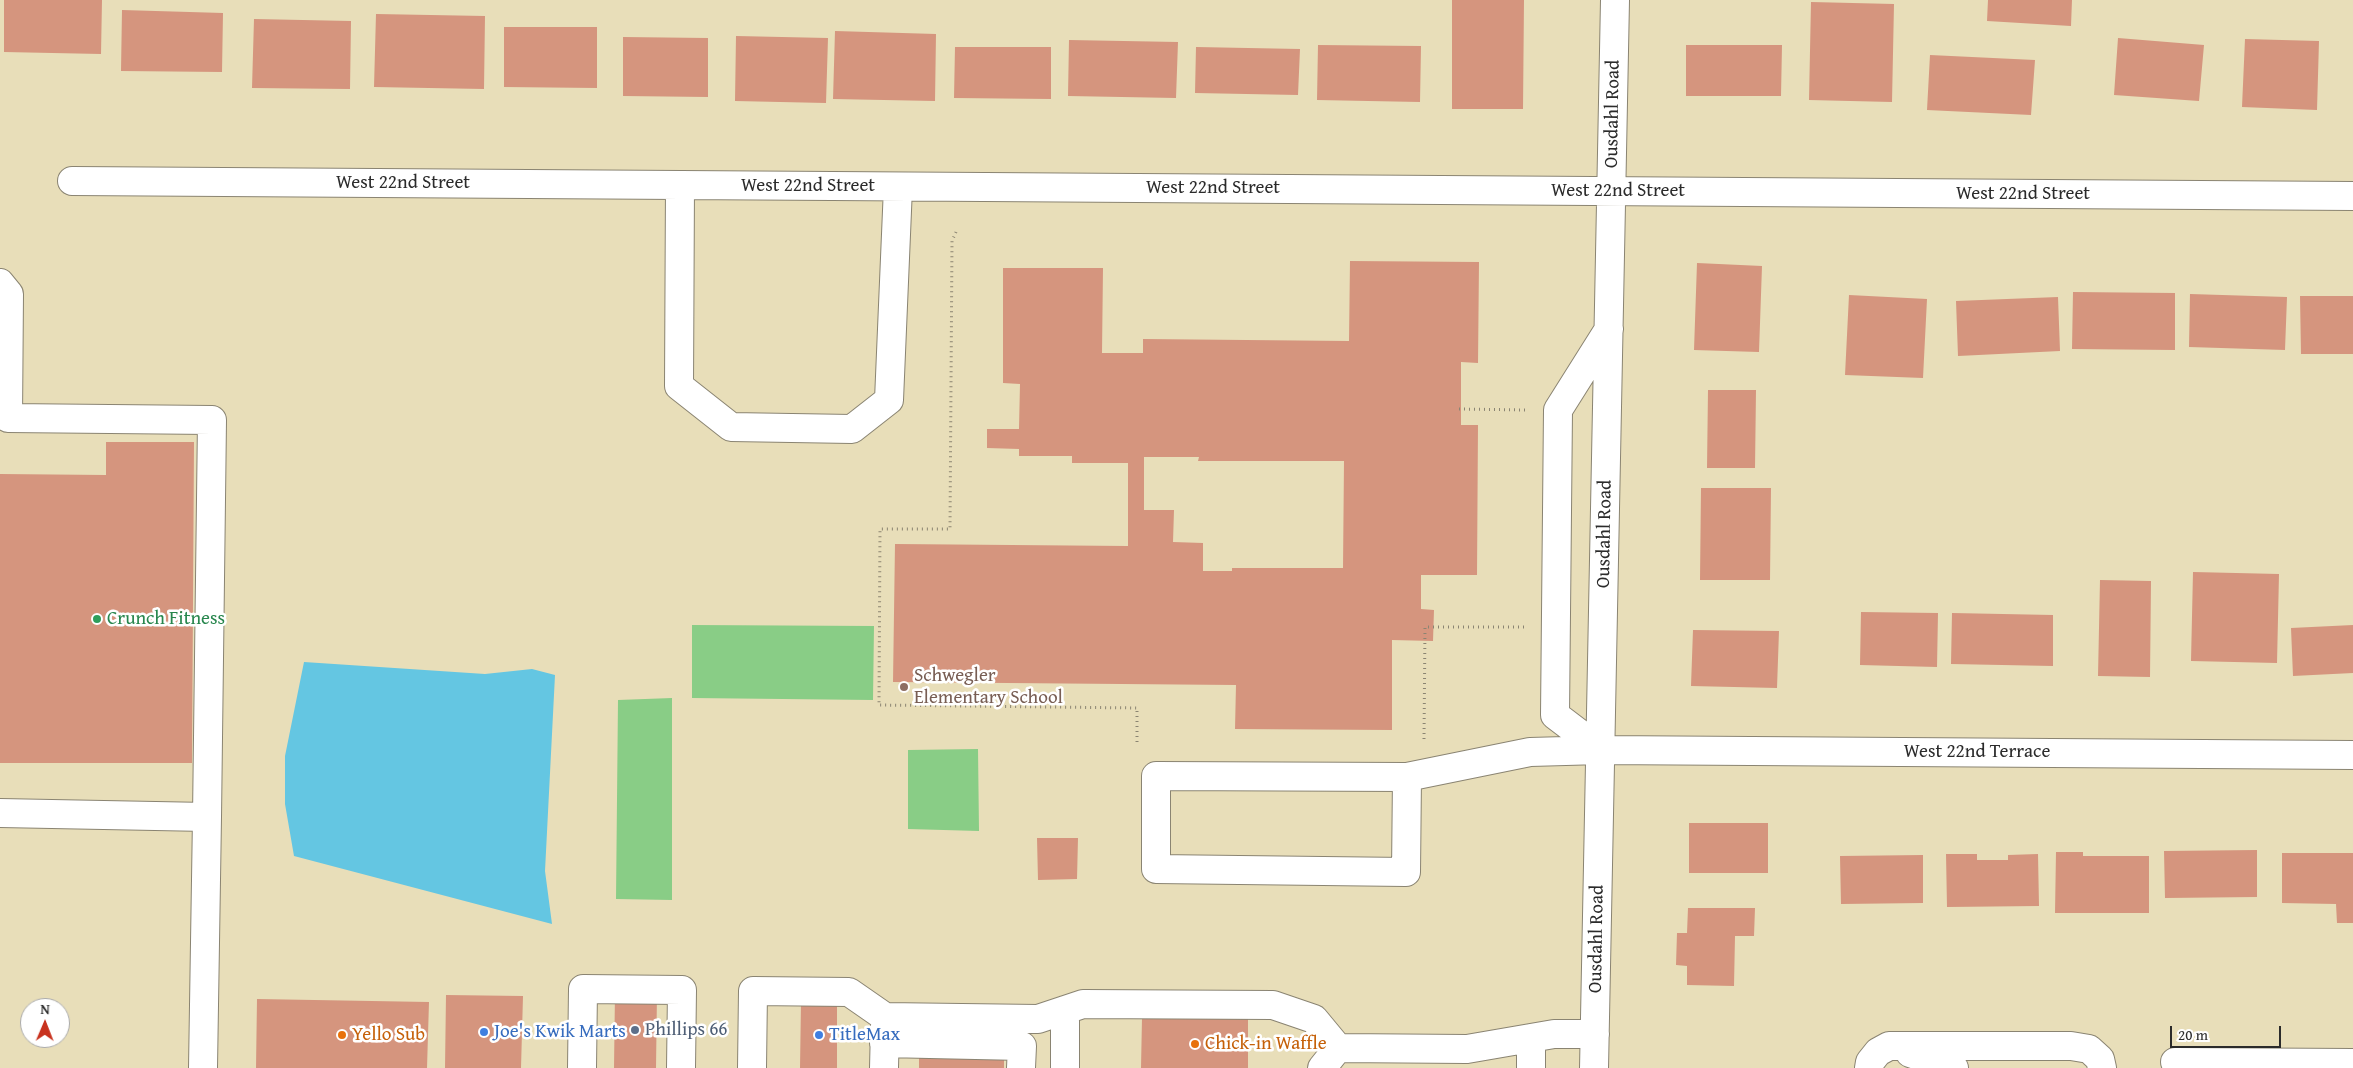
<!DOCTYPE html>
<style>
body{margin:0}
#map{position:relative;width:2353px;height:1068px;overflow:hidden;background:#e8deb9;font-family:"Gentium Book Plus",serif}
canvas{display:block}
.north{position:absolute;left:20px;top:998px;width:50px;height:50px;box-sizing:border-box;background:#fff;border:1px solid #aaa;border-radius:50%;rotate:1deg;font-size:14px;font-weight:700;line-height:20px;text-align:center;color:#2b2b2b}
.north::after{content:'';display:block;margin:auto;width:18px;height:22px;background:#c8321e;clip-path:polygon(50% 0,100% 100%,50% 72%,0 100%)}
.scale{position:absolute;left:2170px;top:1026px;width:111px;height:22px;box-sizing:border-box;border:2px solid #2b2b2b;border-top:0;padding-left:6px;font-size:15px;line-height:18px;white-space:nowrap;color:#2b2b2b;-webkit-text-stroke:4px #fff;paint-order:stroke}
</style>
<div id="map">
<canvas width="2353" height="1068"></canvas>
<div class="north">N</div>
<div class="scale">20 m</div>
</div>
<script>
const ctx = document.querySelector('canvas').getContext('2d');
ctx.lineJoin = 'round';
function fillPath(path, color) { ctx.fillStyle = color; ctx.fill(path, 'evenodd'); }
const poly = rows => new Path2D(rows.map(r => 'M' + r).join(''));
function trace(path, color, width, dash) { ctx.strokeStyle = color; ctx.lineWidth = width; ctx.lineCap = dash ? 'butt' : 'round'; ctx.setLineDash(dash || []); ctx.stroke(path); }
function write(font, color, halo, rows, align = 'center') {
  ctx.font = font + ' "Gentium Book Plus",serif'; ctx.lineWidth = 5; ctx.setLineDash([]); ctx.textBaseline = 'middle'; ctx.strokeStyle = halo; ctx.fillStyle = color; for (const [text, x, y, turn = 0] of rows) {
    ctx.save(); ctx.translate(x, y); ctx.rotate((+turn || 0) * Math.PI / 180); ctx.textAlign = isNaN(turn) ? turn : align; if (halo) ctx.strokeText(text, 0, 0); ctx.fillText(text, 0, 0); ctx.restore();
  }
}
fillPath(poly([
 [692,625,874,626,873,700,692,698],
 [672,698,672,900,616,899,618,700],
 [978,749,979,831,908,829,908,750]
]), '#89cd86');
fillPath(poly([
 [304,662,485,674,532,669,555,675,545,871,552,924,294,856,285,804,285,756]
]), '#64c6e2');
fillPath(poly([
 [4,0,102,0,101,54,4,52],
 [1452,0,1524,0,1523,109,1452,109],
 [1988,0,2072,0,2071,26,1987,21],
 [1811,2,1894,4,1892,102,1809,100],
 [122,10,223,13,222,72,121,71],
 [376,14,485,16,484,89,374,87],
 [254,19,351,21,350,89,252,88],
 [504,27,597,27,597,88,504,87],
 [835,31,936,34,935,101,833,99],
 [736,36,828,38,826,103,735,101],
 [623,37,708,38,708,97,623,96],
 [2118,38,2204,45,2199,101,2114,95],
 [2245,39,2319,41,2317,110,2242,107],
 [1069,40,1178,42,1176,98,1068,96],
 [1318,45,1421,46,1420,102,1317,100],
 [1686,45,1782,45,1781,96,1686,96],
 [955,47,1051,47,1051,99,954,98],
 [1196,47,1300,49,1298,95,1195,93],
 [1930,55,2035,60,2031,115,1927,110],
 [1350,261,1479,262,1478,363,1461,362,1461,425,1478,425,1477,575,1421,575,1421,609,1434,610,1433,641,1392,640,1392,730,1235,729,1236,685,893,682,895,544,1128,546,1128,463,1072,463,1072,456,1019,456,1019,449,987,448,987,429,1019,429,1020,384,1003,383,1003,268,1103,268,1102,353,1143,353,1143,339,1349,341],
 [1144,457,1199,457,1198,461,1344,461,1343,568,1232,568,1232,571,1203,571,1203,543,1173,542,1174,510,1144,510],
 [1697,263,1762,266,1759,352,1694,350],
 [2073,292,2175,293,2175,350,2072,349],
 [2190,294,2287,297,2285,350,2189,347],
 [1849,295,1927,299,1923,378,1845,375],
 [2300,296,2353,296,2353,354,2301,354],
 [2058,297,2060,351,1958,356,1956,301],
 [1708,390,1756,390,1755,468,1707,468],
 [106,442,194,442,192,763,0,763,0,474,106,475],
 [1701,488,1771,488,1770,580,1700,580],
 [2193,572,2279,574,2277,663,2191,661],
 [2100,580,2151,581,2150,677,2098,676],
 [1861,612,1938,613,1937,667,1860,665],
 [1952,613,2053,615,2053,666,1951,664],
 [2353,625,2353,673,2293,676,2291,628],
 [1693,630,1779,631,1777,688,1691,686],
 [1689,823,1768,823,1768,873,1689,873],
 [1037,838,1078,838,1077,879,1038,880],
 [2257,850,2257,897,2165,898,2164,851],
 [2056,852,2083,852,2083,856,2149,856,2149,913,2055,913],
 [2282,853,2353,853,2353,923,2337,923,2336,904,2282,903],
 [1946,854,1977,854,1977,860,2008,860,2008,855,2038,854,2039,906,1947,907],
 [1923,855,1923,903,1841,904,1840,856],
 [1688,908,1755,908,1754,936,1735,936,1734,986,1687,985,1687,966,1676,965,1677,933,1687,933],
 [615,992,657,993,656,1068,614,1068],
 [446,995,523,996,521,1068,445,1068],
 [257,999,429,1002,427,1068,256,1068],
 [801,1002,837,1002,837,1068,800,1068],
 [1142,1018,1248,1019,1248,1068,1141,1068],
 [919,1054,1004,1055,1004,1068,919,1068]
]), '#d5957e');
const minor = poly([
 [72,181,2353,196],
 [680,185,679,386,731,427,852,429,889,400,898,187],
 [0,283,9,294,8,418,212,420,207,817],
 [1601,750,1555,715,1558,410,1609,329],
 [1407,777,1406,872,1156,869,1156,776,1407,777,1530,752,1601,750,2353,755],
 [0,813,207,817,203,1068],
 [884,1043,1022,1046,1021,1068],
 [1910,1053,1954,1068],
 [2175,1062,2353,1063],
 [582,1068,583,989,682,990,681,1068],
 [752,1068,753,991,849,992,885,1017,1038,1019,1083,1004,1273,1005,1314,1019,1338,1048,1467,1049,1554,1034,1595,1034],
 [884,1068,885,1026],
 [1065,1068,1065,1010],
 [1322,1068,1338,1048],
 [1531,1068,1531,1038],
 [1594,1068,1615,0],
 [1869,1068,1870,1062,1878,1052,1889,1046,2071,1046,2089,1049,2100,1059,2102,1068]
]);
trace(minor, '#8a8472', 30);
trace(poly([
 [956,232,952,241,950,529,880,529,879,705,1137,708,1137,745],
 [1459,409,1526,410],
 [1424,739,1425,627,1524,627]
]), '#8a8472', 3, [1, 4]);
trace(minor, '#fff', 28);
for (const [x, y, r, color] of [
 [97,619,5,"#2e9e5b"],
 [904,687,5,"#8d6e63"],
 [635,1030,5,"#5c6f8a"],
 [484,1032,5,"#3f7fe0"],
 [342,1035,5,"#e8710a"],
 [819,1035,5,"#3f7fe0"],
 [1195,1044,5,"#e8710a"]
]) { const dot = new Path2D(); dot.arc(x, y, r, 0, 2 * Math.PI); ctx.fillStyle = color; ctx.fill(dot); trace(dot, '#fff', 2); }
write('19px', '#2b2b2b', '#fff', [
 ["Ousdahl Road",1613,114,-89],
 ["West 22nd Street",403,183],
 ["West 22nd Street",808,186],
 ["West 22nd Street",1213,188],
 ["West 22nd Street",1618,191],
 ["West 22nd Street",2023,194],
 ["Ousdahl Road",1605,534,-89],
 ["West 22nd Terrace",1977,752],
 ["Ousdahl Road",1597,939,-89]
]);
write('19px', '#27864d', '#fff', [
 ["Crunch Fitness",107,619]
], 'left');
write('19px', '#785e54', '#fff', [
 ["Schwegler",914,676],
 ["Elementary School",914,698]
], 'left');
write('19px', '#4e5e75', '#fff', [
 ["Phillips 66",645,1030]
], 'left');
write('19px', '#366cbe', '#fff', [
 ["Joe's Kwik Marts",494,1032],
 ["TitleMax",829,1035]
], 'left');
write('19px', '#c56008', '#fff', [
 ["Yello Sub",352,1035],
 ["Chick-in Waffle",1205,1044]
], 'left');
</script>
